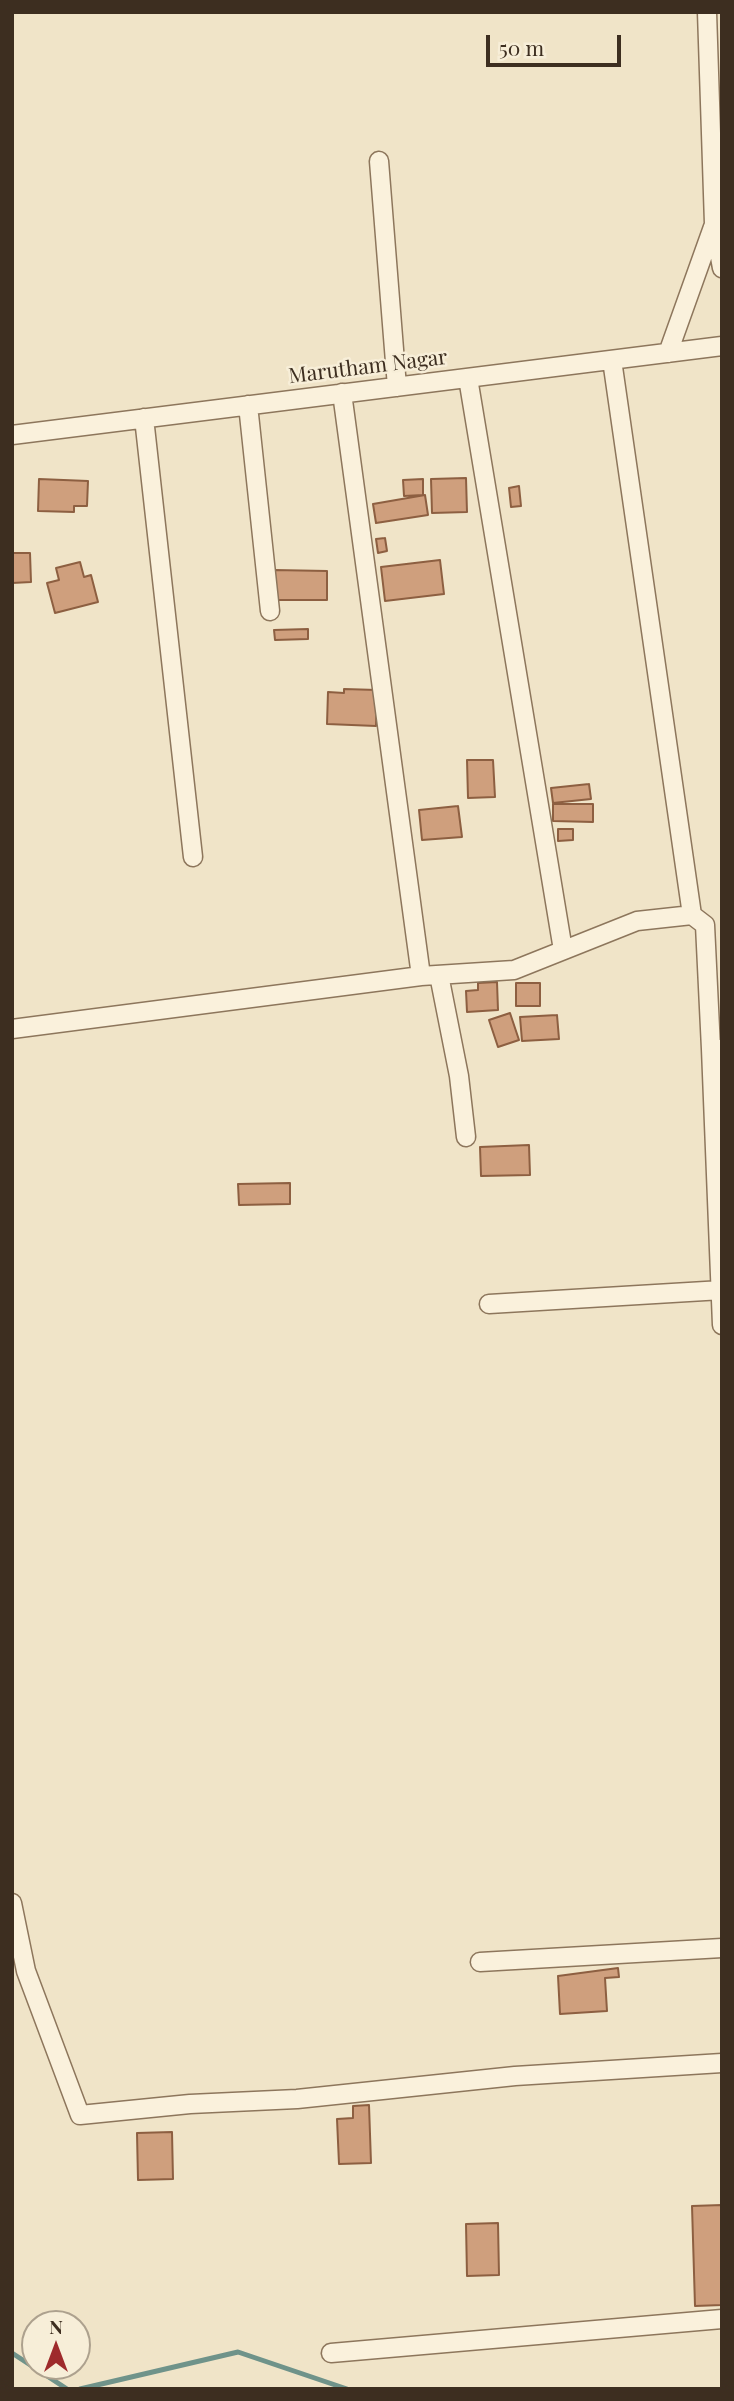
<!DOCTYPE html>
<style>
body{margin:0}
#map{position:relative;width:734px;height:2401px;overflow:hidden;background:#f0e4c8;font-family:"Playfair Display",serif}
canvas{display:block}
.frame{position:absolute;inset:0;border:14px solid #3d2e20;pointer-events:none}
.north{position:absolute;left:21px;top:2310px;width:70px;height:70px;box-sizing:border-box;background:#f7eed8;border:2px solid #ada18e;border-radius:50%;rotate:0deg;font-size:19px;font-weight:700;line-height:28px;text-align:center;color:#3d2e20}
.north::after{content:'';display:block;margin:auto;width:24px;height:32px;background:#9e2a2b;clip-path:polygon(50% 0,100% 100%,50% 72%,0 100%)}
.scale{position:absolute;left:486px;top:35px;width:135px;height:32px;box-sizing:border-box;border:4px solid #3d2e20;border-top:0;padding-left:9px;font-size:21px;line-height:24px;white-space:nowrap;color:#3d2e20;-webkit-text-stroke:5px #f7eed8;paint-order:stroke}
</style>
<div id="map">
<canvas width="734" height="2401"></canvas>
<div class="frame"></div>
<div class="north">N</div>
<div class="scale">50 m</div>
</div>
<script>
const ctx = document.querySelector('canvas').getContext('2d');
ctx.lineJoin = 'round';
const poly = rows => new Path2D(rows.map(r => 'M' + r).join(''));
function trace(path, color, width, dash) { ctx.strokeStyle = color; ctx.lineWidth = width; ctx.lineCap = dash ? 'butt' : 'round'; ctx.setLineDash(dash || []); ctx.stroke(path); }
function fillPath(path, color) { ctx.fillStyle = color; ctx.fill(path, 'evenodd'); }
function write(font, color, halo, rows, align = 'center') {
  ctx.font = font + ' "Playfair Display",serif'; ctx.lineWidth = 5; ctx.setLineDash([]); ctx.textBaseline = 'middle'; ctx.strokeStyle = halo; ctx.fillStyle = color; for (const [text, x, y, turn = 0] of rows) {
    ctx.save(); ctx.translate(x, y); ctx.rotate((+turn || 0) * Math.PI / 180); ctx.textAlign = isNaN(turn) ? turn : align; if (halo) ctx.strokeText(text, 0, 0); ctx.fillText(text, 0, 0); ctx.restore();
  }
}
trace(poly([
 [12,2353,67,2389],
 [80,2389,238,2352,347,2389]
]), '#6f938a', 5);
const building = poly([
 [466,478,467,512,432,513,431,479,466,478],
 [39,479,88,481,87,506,74,506,74,512,38,511,39,479],
 [423,479,423,495,404,496,403,480,423,479],
 [519,486,521,506,511,507,509,488,519,486],
 [425,495,428,515,376,523,373,504,425,495],
 [385,538,387,551,378,553,376,539,385,538],
 [12,553,30,553,31,582,12,583,12,553],
 [440,560,444,594,385,601,381,567,440,560],
 [80,562,84,577,91,575,98,602,55,613,47,583,59,580,56,568,80,562],
 [274,570,327,571,327,600,274,600,274,570],
 [308,629,308,639,275,640,274,630,308,629],
 [344,689,377,690,376,726,327,724,328,692,344,693,344,689],
 [467,760,493,760,495,797,468,798,467,760],
 [589,784,591,799,553,803,551,788,589,784],
 [553,804,593,804,593,822,553,821,553,804],
 [458,806,462,837,422,840,419,810,458,806],
 [558,829,573,829,573,840,558,841,558,829],
 [497,982,498,1010,467,1012,466,991,478,990,478,983,497,982],
 [516,983,540,983,540,1006,516,1006,516,983],
 [510,1013,519,1040,498,1047,489,1020,510,1013],
 [557,1015,559,1039,522,1041,520,1017,557,1015],
 [529,1145,530,1175,481,1176,480,1147,529,1145],
 [290,1183,290,1204,239,1205,238,1184,290,1183],
 [618,1968,619,1977,605,1978,607,2011,560,2014,558,1976,618,1968],
 [369,2105,371,2163,339,2164,337,2119,353,2118,353,2106,369,2105],
 [172,2132,173,2179,138,2180,137,2133,172,2132],
 [722,2205,722,2305,695,2306,692,2206,722,2205],
 [498,2223,499,2275,467,2276,466,2224,498,2223]
]);
fillPath(building, '#cf9f7d');
trace(building, '#8d5f41', 2);
const minor = poly([
 [707,12,714,224,722,268],
 [379,161,397,387],
 [668,353,713,227],
 [612,360,692,915],
 [468,378,563,950],
 [342,393,421,976,514,970,637,921,692,915,705,925,711,1049,722,1049],
 [248,405,270,611],
 [144,418,193,857],
 [12,435,722,346],
 [439,975,459,1076,466,1137],
 [12,1029,421,976],
 [711,1049,722,1325],
 [489,1304,722,1290],
 [12,1903,26,1971,80,2115,190,2104,297,2099,515,2076,722,2063],
 [480,1962,722,1948],
 [331,2353,722,2319]
]);
trace(minor, '#8d765c', 21);
trace(minor, '#faf1dc', 18);
write('21px', '#3d2e20', '#f7eed8', [
 ["Marutham Nagar",368,367,-7]
]);
</script>
